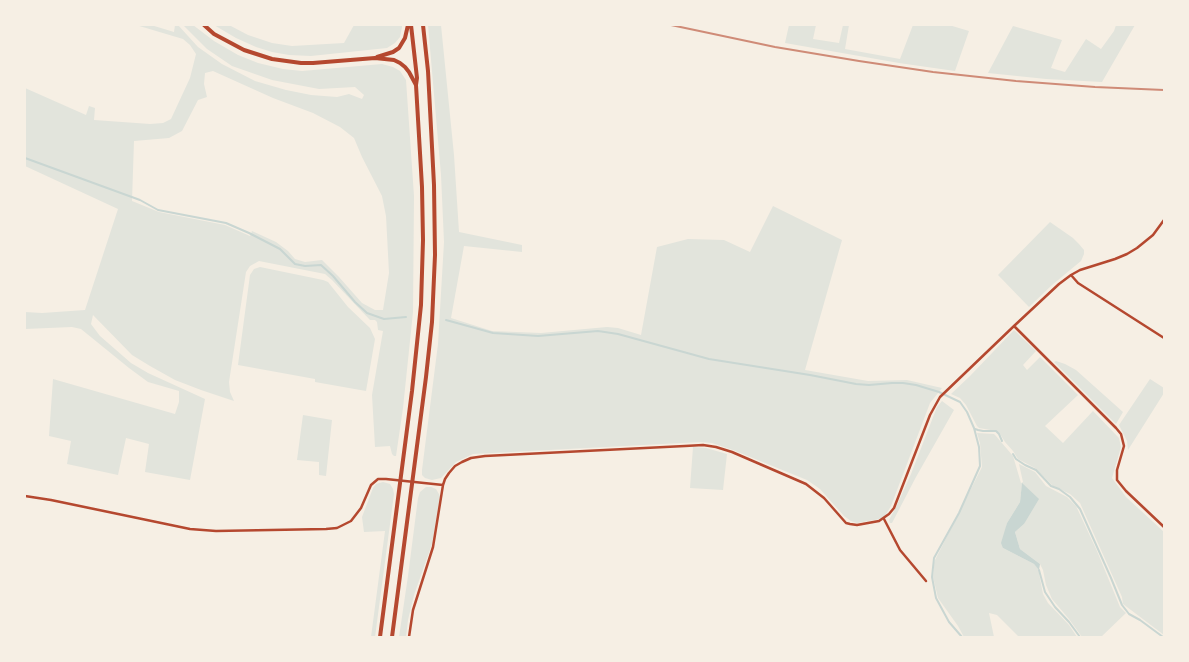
<!DOCTYPE html>
<style>
body{margin:0}
#map{position:relative;width:1189px;height:662px;overflow:hidden;background:#f6efe4;font-family:"Open Sans",sans-serif}
canvas{display:block}
.frame{position:absolute;inset:0;border:26px solid #f6efe4;pointer-events:none}
</style>
<div id="map">
<canvas width="1189" height="662"></canvas>
<div class="frame"></div>
</div>
<script>
const ctx = document.querySelector('canvas').getContext('2d');
ctx.lineJoin = 'round';
function fillPath(path, color) { ctx.fillStyle = color; ctx.fill(path, 'evenodd'); }
const poly = rows => new Path2D(rows.map(r => 'M' + r).join(''));
function trace(path, color, width, dash) { ctx.strokeStyle = color; ctx.lineWidth = width; ctx.lineCap = dash ? 'butt' : 'round'; ctx.setLineDash(dash || []); ctx.stroke(path); }
fillPath(poly([
 [136,25,151,25,174,32,175,25,178,25,198,47,222,64,255,81,286,90,311,95,337,97,349,94,362,99,364,95,355,87,319,89,272,80,232,66,207,49,183,25,193,25,214,41,238,55,258,63,283,69,302,71,382,64,393,67,400,71,406,80,414,196,413,312,403,408,396,456,394,456,392,454,390,446,375,447,372,395,383,331,378,330,377,322,375,320,370,320,332,280,325,274,259,261,250,266,246,272,229,382,230,392,234,401,201,390,175,380,150,366,132,355,93,315,91,324,100,336,131,363,148,373,205,399,190,480,145,472,149,444,126,438,118,475,67,464,71,441,49,436,53,379,175,414,179,402,179,391,148,382,129,368,81,329,72,327,25,329,25,312,42,313,85,310,118,209,25,166,25,88,86,115,89,106,95,108,94,120,150,124,163,123,171,119,190,78,196,54,190,45,183,39],
 [213,71,273,98,313,113,340,127,354,138,362,157,382,196,386,216,389,273,383,310,375,310,362,303,339,277,322,260,305,262,295,259,288,251,276,242,252,231,250,236,225,225,159,212,132,201,134,141,169,138,182,131,198,100,207,97,204,84,205,73],
 [214,25,229,25,248,35,272,43,292,46,344,43,354,25,402,25,402,27,400,37,395,43,387,48,311,56,289,55,272,52,256,47,236,38],
 [428,25,441,25,454,155,459,232,522,245,522,252,464,246,451,318,492,331,541,333,607,327,618,328,641,335,657,247,688,239,724,240,750,252,773,206,842,240,805,370,868,381,907,380,942,388,930,403,891,506,885,516,880,519,857,523,851,521,844,516,820,489,807,480,733,450,712,443,701,442,473,454,456,462,441,478,432,480,425,478,422,475,422,470,438,344,444,242,441,175],
 [789,25,816,25,813,39,839,43,843,25,849,25,845,49,900,59,913,25,949,25,969,31,955,71,899,63,785,43],
 [1116,25,1135,25,1102,82,1046,79,988,73,1013,26,1062,40,1051,68,1065,72,1086,39,1101,49,1114,31],
 [1050,222,1073,238,1079,244,1084,250,1084,254,1081,261,1052,285,1029,307,998,275],
 [260,267,323,280,328,282,348,307,370,328,375,339,366,391,315,382,315,379,238,365,250,275,254,269],
 [1014,330,1036,351,1023,365,1027,370,1040,357,1078,395,1045,426,1063,443,1093,411,1119,438,1121,447,1112,478,1126,497,1164,532,1164,635,1123,604,1122,597,1080,503,1070,494,1053,486,1035,468,1018,459,1013,451,1005,442,1000,434,996,431,979,428,977,426,966,405,960,398,951,394,970,376],
 [1056,361,1065,364,1076,370,1123,412,1116,424,1054,362],
 [1150,379,1164,388,1164,393,1128,450,1127,441,1119,425],
 [942,401,954,410,916,477,892,523,890,523,889,520,897,505,911,474,937,407],
 [303,415,332,420,326,476,319,475,319,462,297,460],
 [977,433,994,434,996,436,1013,456,1021,483,1023,482,1019,464,1035,472,1046,486,1067,497,1076,506,1097,551,1120,607,1126,613,1101,637,1082,637,1069,619,1052,599,1046,585,1043,570,1040,564,1020,549,1015,532,1024,524,1028,490,1022,484,1020,502,1007,523,1003,548,1034,564,1038,568,1043,594,1048,603,1069,625,1077,637,1019,637,997,615,989,613,994,637,964,637,958,626,938,598,933,577,934,562,982,467,980,443],
 [693,447,706,448,727,454,723,490,690,488],
 [383,482,390,484,393,489,394,494,375,637,371,637,385,531,364,532,362,517,373,488,376,484],
 [426,487,431,487,436,489,440,496,432,544,414,595,408,620,406,637,399,637,408,576,418,498,420,492]
]), '#e2e4dc');
fillPath(poly([
 [1022,483,1039,499,1024,524,1015,532,1020,549,1040,564,1039,570,1034,564,1003,548,1001,543,1007,523,1020,502]
]), '#c9d6d2');
trace(poly([
 [25,158,140,200,158,210,226,223,249,233,280,249,295,264,305,266,321,265,333,276,355,302,367,313,384,319,406,317],
 [446,320,493,333,538,336,598,331,618,334,709,359,810,375,856,384,869,385,892,383,903,383,916,385,939,392,960,402,967,412,974,428,979,447,980,466,959,513,934,558,932,577,936,598,949,622,962,637],
 [975,429,978,430,983,431,996,431,999,434,1002,441],
 [1013,454,1016,459,1025,465,1036,470,1051,486,1059,489,1070,497,1080,509,1111,578,1122,605,1129,614,1140,620,1163,637],
 [1039,570,1045,592,1055,607,1069,622,1080,637]
]), '#c9d6d2', 2);
trace(poly([
 [1071,275,1078,283,1164,338],
 [1014,326,1116,428,1121,434,1124,446,1117,470,1117,480,1126,491,1164,527],
 [25,496,51,500,190,529,216,531,326,529,337,528,351,521,361,508,371,485,378,479,386,479,443,485],
 [884,519,900,550,926,581],
 [409,637,413,610,433,547,443,485,445,479,449,473,455,466,462,462,471,458,485,456,685,446,703,445,716,447,732,452,806,484,824,498,846,523,850,524,857,525,879,521,889,514,894,508,930,415,940,397,1014,326,1059,284,1071,275,1080,270,1115,259,1127,254,1137,248,1153,235,1164,220]
]), '#b5482f', 2.5);
trace(poly([
 [204,25,214,34,244,50,272,59,301,63,313,63,375,58,394,60,400,63,405,67,409,72,416,85],
 [377,57,393,52,399,48,405,38,408,25],
 [380,637,412,391,421,305,423,240,422,187,416,85,417,78,411,25],
 [392,637,426,377,432,322,435,255,434,185,428,71,423,25]
]), '#b5482f', 4);
trace(poly([
 [671,25,775,47,859,61,933,72,1016,81,1095,87,1164,90]
]), '#cf8b77', 2);
</script>
